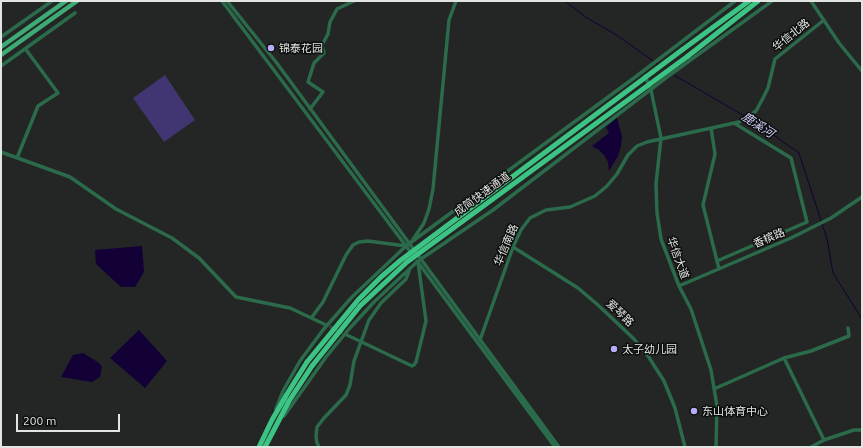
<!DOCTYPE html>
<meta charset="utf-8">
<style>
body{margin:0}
#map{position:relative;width:863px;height:448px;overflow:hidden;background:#232624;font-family:Ubuntu,sans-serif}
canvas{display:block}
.frame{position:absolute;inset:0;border:2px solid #e2e4e2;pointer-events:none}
.scale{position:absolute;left:16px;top:414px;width:104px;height:18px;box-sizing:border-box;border:2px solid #e2e4e2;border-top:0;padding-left:5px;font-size:12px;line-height:14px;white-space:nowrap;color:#e2e4e2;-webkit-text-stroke:3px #0d0f0e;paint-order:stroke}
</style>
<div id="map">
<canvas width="863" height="448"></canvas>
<div class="frame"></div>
<div class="scale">200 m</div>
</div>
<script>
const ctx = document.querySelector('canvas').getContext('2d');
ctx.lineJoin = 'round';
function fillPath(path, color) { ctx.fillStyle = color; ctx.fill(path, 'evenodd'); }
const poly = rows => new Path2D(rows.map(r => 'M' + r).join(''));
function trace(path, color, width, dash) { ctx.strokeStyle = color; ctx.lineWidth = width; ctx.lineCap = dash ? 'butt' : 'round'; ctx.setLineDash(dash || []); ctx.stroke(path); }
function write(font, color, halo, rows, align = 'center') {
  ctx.font = font + ' Ubuntu,"Noto Sans SC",sans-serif'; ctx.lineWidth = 3; ctx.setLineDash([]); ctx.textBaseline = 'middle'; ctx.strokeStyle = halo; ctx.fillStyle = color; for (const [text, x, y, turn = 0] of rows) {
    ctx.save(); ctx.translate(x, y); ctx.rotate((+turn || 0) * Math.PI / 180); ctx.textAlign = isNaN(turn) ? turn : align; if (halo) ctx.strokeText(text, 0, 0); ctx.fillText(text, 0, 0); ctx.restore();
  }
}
fillPath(poly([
 [165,75,195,120,164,142,133,98]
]), '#423672');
fillPath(poly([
 [617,118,622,137,621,146,618,156,609,171,608,162,604,155,599,150,592,146,609,133,606,127],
 [142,246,144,272,135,287,121,287,96,264,95,250],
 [139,330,167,361,145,388,110,358],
 [83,353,99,363,102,367,100,377,92,382,61,377,73,355]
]), '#120036');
trace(poly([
 [565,1,587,18,615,34,659,65],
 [674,75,758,124,799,153,827,239,833,273,862,319]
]), '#120036', 1);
trace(poly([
 [325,324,346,335]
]), '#404240', 3.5, [3.5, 2]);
trace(poly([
 [222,1,412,254],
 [227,1,276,62,559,447],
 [811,1,839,43,862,71],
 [1,37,52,1],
 [1,66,75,13],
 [645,76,651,90,661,138,656,184,657,213,661,239,679,286,691,309,711,370,717,406,716,447],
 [310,109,323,92,308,82,314,63,324,53,322,45,328,34,330,22,337,9,354,1],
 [711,128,715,154,703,205,719,269],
 [1,152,70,177,116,209,172,238,199,258,236,297,290,308,324,324],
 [17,158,38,106,58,93,27,51],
 [412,241,424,223,429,209,433,189,449,20,456,1],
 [513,247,578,288,598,305,634,339,648,356,664,381,675,408,685,447],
 [417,261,555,447],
 [717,261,807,222,791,158,734,123],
 [679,286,791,238,831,218,862,197],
 [312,317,323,302,346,255,353,245,359,242,368,241,406,246],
 [347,335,412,366,414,365,416,362,426,321,418,262],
 [480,340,513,247,521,230,530,218,546,210,570,207,595,196,607,186,617,174,628,155,637,146,647,142,739,122,747,118,756,111,762,100,768,88,775,59,824,20],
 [784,358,811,351,849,336,848,328],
 [714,389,784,358,824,440],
 [276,409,283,391,300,361,323,330,352,297,406,246,638,75,735,1],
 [284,416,326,357,349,329,374,302,418,261,493,210,667,77,772,1],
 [319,447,317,443,316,436,317,427,324,418,346,395,350,385,354,361,369,320,381,303,406,279,409,271],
 [811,447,824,440,854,430,862,430]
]), '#2b6a4a', 3.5);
trace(poly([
 [1,47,66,1],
 [1,55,77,1]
]), '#3eaa75', 4.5);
trace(poly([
 [682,50,749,1],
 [688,56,758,1],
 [259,447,272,420,287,394,307,362],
 [265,447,289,401,312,366]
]), '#3cc484', 5);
trace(poly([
 [307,362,358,300,381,277,401,260,682,50],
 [312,366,360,306,407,262,688,56]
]), '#3cc484', 5);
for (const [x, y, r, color] of [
 [271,48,4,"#b6acf8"],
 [614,349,4,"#b6acf8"],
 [694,411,4,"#b6acf8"]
]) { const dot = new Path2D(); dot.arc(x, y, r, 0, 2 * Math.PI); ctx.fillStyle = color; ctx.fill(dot); trace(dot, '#0d0f0e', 1.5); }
write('11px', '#e2e4e2', '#0d0f0e', [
 ["华信北路",791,35,-39],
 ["成简快速通道",482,194,-36],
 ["香槟路",769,238,-23],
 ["华信南路",506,245,-67],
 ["华信大道",678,258,70],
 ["爱琴路",620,313,44]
]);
write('11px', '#e2e4e2', '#0d0f0e', [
 ["锦泰花园",279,48],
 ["太子幼儿园",622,349],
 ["东山体育中心",702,411]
], 'left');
write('italic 12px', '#d2cefb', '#0d0f0e', [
 ["鹿溪河",758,125,33]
]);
</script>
